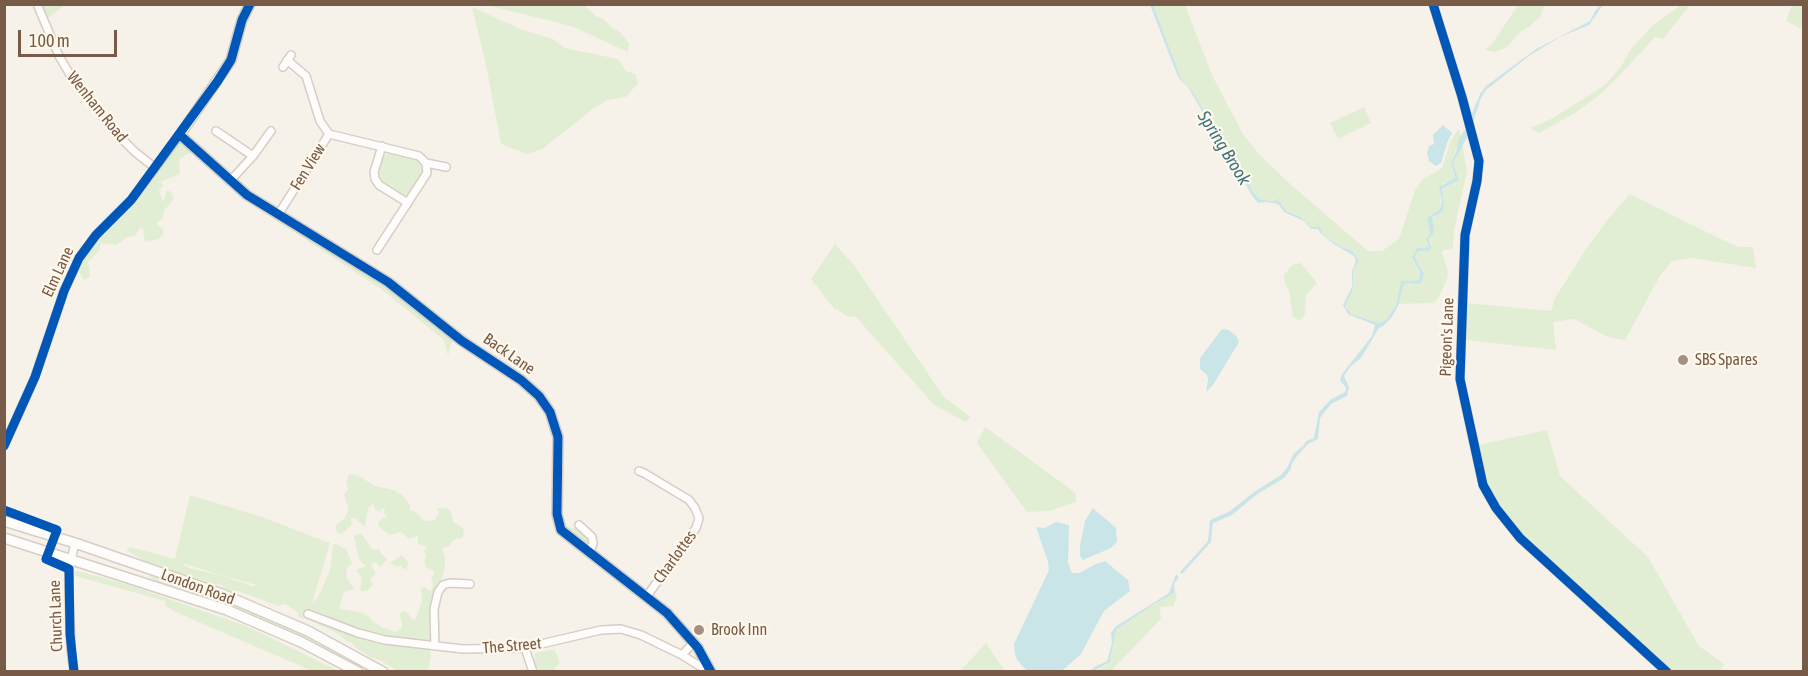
<!DOCTYPE html>
<style>
body{margin:0}
#map{position:relative;width:1808px;height:676px;overflow:hidden;background:#f7f2e9;font-family:"Asap Condensed",sans-serif}
canvas{display:block}
.frame{position:absolute;inset:0;border:6px solid #775a48;pointer-events:none}
.scale{position:absolute;left:18px;top:30px;width:99px;height:27px;box-sizing:border-box;border:3px solid #775a48;border-top:0;padding-left:8px;font-size:18px;line-height:21px;white-space:nowrap;color:#775a48;-webkit-text-stroke:4px #fff8eb;paint-order:stroke}
</style>
<div id="map">
<canvas width="1808" height="676"></canvas>
<div class="frame"></div>
<div class="scale">100 m</div>
</div>
<script>
const ctx = document.querySelector('canvas').getContext('2d');
ctx.lineJoin = 'round';
function fillPath(path, color) { ctx.fillStyle = color; ctx.fill(path, 'evenodd'); }
const poly = rows => new Path2D(rows.map(r => 'M' + r).join(''));
function trace(path, color, width, dash) { ctx.strokeStyle = color; ctx.lineWidth = width; ctx.lineCap = dash ? 'butt' : 'round'; ctx.setLineDash(dash || []); ctx.stroke(path); }
function write(font, color, halo, rows, align = 'center') {
  ctx.font = font + ' "Asap Condensed",sans-serif'; ctx.lineWidth = 4.5; ctx.setLineDash([]); ctx.textBaseline = 'middle'; ctx.strokeStyle = halo; ctx.fillStyle = color; for (const [text, x, y, turn = 0] of rows) {
    ctx.save(); ctx.translate(x, y); ctx.rotate((+turn || 0) * Math.PI / 180); ctx.textAlign = isNaN(turn) ? turn : align; if (halo) ctx.strokeText(text, 0, 0); ctx.fillText(text, 0, 0); ctx.restore();
  }
}
fillPath(poly([
 [574,4,584,5,597,17,603,18,611,27,620,32,629,43,628,52,571,26,486,5],
 [37,5,65,5,44,21],
 [1153,5,1185,5,1212,75,1243,134,1259,154,1288,182,1368,251,1382,251,1399,239,1415,190,1422,180,1442,168,1451,140,1459,129,1461,137,1451,162,1455,179,1442,184,1440,209,1427,218,1430,234,1427,238,1429,247,1420,248,1412,260,1420,272,1419,280,1401,281,1396,305,1387,319,1379,323,1351,314,1348,310,1346,303,1352,292,1354,269,1359,261,1352,250,1344,248,1332,241,1323,235,1320,227,1311,227,1301,217,1286,211,1283,206,1274,199,1269,201,1259,199,1254,193,1236,163,1228,155,1218,140,1215,129,1193,92,1181,78],
 [1518,5,1545,5,1540,17,1530,26,1520,32,1507,47,1495,52,1484,50,1492,44],
 [1681,5,1690,5,1663,39,1655,37,1618,77,1598,96,1575,113,1539,133,1530,128,1551,119,1605,85,1622,65,1630,50,1653,25],
 [1792,5,1803,5,1803,30,1786,21],
 [472,7,523,30,553,39,565,48,618,59,626,71,635,74,638,83,626,97,608,100,593,109,542,149,527,154,501,144,486,65],
 [1364,107,1371,123,1338,139,1330,123],
 [180,135,202,155,190,153,179,159,180,173,178,175,161,182,163,186,159,190,162,200,165,199,166,191,170,191,174,198,164,211,163,218,156,224,163,229,163,234,159,239,145,242,143,228,140,228,135,236,128,237,116,245,101,243,99,251,88,262,90,277,84,280,76,266,79,258,131,200],
 [1462,144,1467,171,1454,231,1453,249,1444,250,1442,252,1448,271,1447,279,1439,297,1434,303,1399,304,1404,284,1408,283,1418,284,1424,272,1415,258,1416,254,1419,251,1429,251,1432,244,1429,239,1433,232,1431,218,1440,214,1444,202,1442,189,1459,180,1453,163],
 [388,153,393,153,416,159,421,162,422,173,410,194,402,196,379,180,378,172,383,156],
 [1630,194,1725,241,1739,247,1753,247,1756,268,1692,258,1672,261,1660,276,1625,340,1608,337,1574,319,1553,322,1556,350,1466,340,1467,303,1551,311,1555,298,1586,249,1608,219],
 [245,200,250,201,383,284,452,341,448,356,444,340,381,289],
 [835,244,854,265,944,397,970,416,966,422,934,405,856,317,846,316,837,309,835,310,811,279],
 [1301,263,1317,283,1306,295,1305,314,1300,321,1293,317,1289,291,1285,284,1284,275,1292,265],
 [985,427,1076,493,1076,502,1049,511,1027,512,977,443],
 [1547,430,1560,476,1648,557,1699,646,1724,664,1720,671,1667,671,1520,538,1489,499,1474,446],
 [349,474,357,475,375,486,394,490,403,496,410,505,409,509,417,513,424,521,435,520,439,512,437,508,446,508,451,512,453,522,463,528,464,535,462,538,453,540,449,546,442,549,445,555,445,567,441,580,432,641,429,645,431,656,429,667,426,672,397,671,382,661,370,657,355,647,351,642,348,642,335,632,307,619,300,618,296,611,285,604,278,606,238,591,228,591,221,585,211,584,206,581,172,572,156,564,146,562,126,550,130,547,175,559,190,495,262,517,330,543,312,604,318,597,330,570,333,545,336,544,346,549,352,563,346,569,347,578,354,589,344,592,340,605,340,609,359,612,368,616,373,622,382,627,396,632,402,628,402,622,399,616,402,611,406,611,413,620,416,619,422,600,421,588,425,587,430,591,431,590,433,584,431,579,434,573,433,570,426,567,424,562,426,557,424,551,427,548,418,543,418,536,409,539,401,532,389,535,385,532,378,525,379,521,387,516,384,514,385,507,379,512,374,508,374,503,368,508,365,527,355,518,351,519,352,525,344,532,342,534,337,533,335,526,344,519,349,509,344,495,348,489,346,482],
 [181,563,259,586,252,586,221,575,189,568],
 [563,525,574,529,577,525,590,538,590,543,585,547,566,533],
 [361,533,371,548,375,550,380,549,380,552,387,559,381,567,375,562,371,565,375,572,375,575,370,578,373,585,367,591,360,591,362,578,356,570,366,566,359,559,354,536],
 [402,555,409,563,406,570,400,565,398,567,391,564,391,562],
 [75,570,129,585,246,626,339,671,312,671,180,614,165,606,165,601,75,576],
 [148,576,160,577,235,604,304,634,357,661,373,671,364,671,302,638,233,608,159,583],
 [1175,593,1177,595,1174,606,1161,607,1160,609,1161,619,1111,671,1094,672,1107,665,1111,659,1116,630,1154,604],
 [986,643,1005,671,960,671,961,670],
 [554,649,560,662,553,671,540,671,534,664,535,653]
]), '#e2eed3');
fillPath(poly([
 [1150,5,1153,5,1181,78,1193,92,1215,129,1218,140,1228,155,1236,163,1254,193,1259,199,1269,201,1277,200,1281,203,1286,211,1301,217,1311,227,1320,227,1323,235,1332,241,1344,248,1352,250,1359,261,1354,269,1352,293,1347,301,1346,307,1351,314,1379,323,1387,319,1396,305,1401,281,1419,280,1420,272,1412,258,1417,248,1429,247,1426,239,1430,234,1427,218,1440,209,1442,200,1439,187,1455,178,1451,162,1456,152,1459,139,1467,126,1480,94,1486,86,1536,49,1590,21,1595,11,1600,5,1603,5,1589,25,1560,37,1529,56,1486,90,1481,98,1469,134,1453,163,1459,180,1442,189,1444,202,1443,210,1440,214,1432,217,1434,232,1429,239,1432,248,1429,251,1419,251,1416,254,1415,258,1424,273,1422,282,1418,284,1408,283,1404,284,1399,304,1392,317,1383,326,1379,328,1361,358,1350,367,1344,376,1349,387,1347,396,1331,404,1320,418,1318,439,1308,444,1298,455,1292,463,1291,469,1284,478,1256,495,1232,515,1213,523,1211,542,1182,574,1180,572,1208,541,1210,520,1230,511,1254,492,1281,475,1287,468,1294,453,1303,446,1306,441,1314,438,1319,412,1330,400,1345,392,1346,388,1340,380,1342,374,1372,336,1375,325,1348,314,1343,305,1352,287,1352,271,1356,261,1354,256,1334,244,1322,235,1318,229,1311,229,1304,221,1284,212,1278,204,1266,202,1258,203,1251,194,1235,164,1229,159,1217,143,1212,128,1188,87,1178,77],
 [1443,125,1452,133,1447,143,1441,163,1436,166,1429,161,1427,153,1429,146,1434,144,1433,135],
 [1222,329,1229,330,1237,337,1239,342,1213,385,1206,392,1208,380,1207,375,1200,369,1200,358],
 [1092,509,1094,509,1116,528,1117,542,1111,548,1083,560,1080,556,1080,545,1085,521],
 [1056,522,1069,525,1068,563,1072,573,1079,573,1096,564,1105,561,1128,580,1130,591,1104,611,1081,654,1062,671,1027,671,1017,660,1015,654,1014,644,1049,570,1048,562,1036,527,1045,528],
 [1176,574,1179,577,1174,584,1175,593,1154,604,1116,630,1110,662,1094,671,1090,671,1094,667,1107,661,1112,643,1111,633,1115,627,1169,593]
]), '#cae5e8');
const street = poly([
 [37,4,59,56,72,78,113,130,135,152,154,167],
 [1433,4,1462,97,1479,161,1477,181,1465,235,1460,379,1483,485,1496,508,1520,538,1667,672],
 [287,60,306,76,320,121,329,134],
 [283,67,291,55],
 [216,131,253,156],
 [382,146,374,172,375,179,379,185,408,203],
 [426,163,446,167],
 [230,181,253,156,271,131],
 [278,215,329,134,419,156,426,163,427,173,377,250],
 [4,446,35,377,64,291,79,258,96,235,131,200,180,135],
 [639,471,644,473,689,500,695,508,699,518,696,528,647,596],
 [579,525,592,537,593,543,590,552],
 [308,614,358,633,385,640,463,649,524,648,601,630,621,629,641,635,682,655,709,672],
 [435,646,434,609,438,592,443,585,450,583,470,584],
 [525,648,533,672],
 [682,655,694,642],
 [74,672,71,650,69,594,69,569,75,543]
]);
const secondary = poly([
 [250,4,242,20,231,60,180,135,247,195,388,282,462,341,521,380,539,396,550,412,558,437,557,514,561,530,667,613,698,648,711,672],
 [4,521,75,543,222,594,308,631,383,672],
 [4,538,227,610,301,642,358,672]
]);
trace(street, '#d6cec6', 10);
trace(secondary, '#d6cec6', 12);
trace(street, '#fefdfc', 7);
trace(secondary, '#fefdfc', 9);
trace(poly([
 [1433,4,1462,97,1479,161,1477,181,1465,235,1460,379,1483,485,1496,508,1520,538,1667,672],
 [180,135,247,195,388,282,462,341,521,380,539,396,550,412,558,437,557,514,561,530,667,613,698,648,711,672],
 [4,446,35,377,64,291,79,258,96,235,131,200,217,82,231,60,242,20,250,4],
 [4,510,57,530,46,559,69,569,70,634,74,672]
]), '#0057b8', 9);
for (const [x, y, r, color] of [
 [1683,360,6,"#a48f80"],
 [699,630,6,"#a48f80"]
]) { const dot = new Path2D(); dot.arc(x, y, r, 0, 2 * Math.PI); ctx.fillStyle = color; ctx.fill(dot); trace(dot, '#fff8eb', 2); }
write('16px', '#775a48', '#fff8eb', [
 ["Wenham Road",97,107,51],
 ["Fen View",308,167,-58],
 ["Elm Lane",58,272,-65],
 ["Pigeon's Lane",1447,337,-88],
 ["Back Lane",509,354,35],
 ["Charlottes",675,557,-54],
 ["London Road",198,587,20],
 ["Church Lane",56,616,-92],
 ["The Street",512,646,-5]
]);
write('16px', '#775a48', '#fff8eb', [
 ["SBS Spares",1695,360],
 ["Brook Inn",711,630]
], 'left');
write('italic 18px', '#3e7684', '#fff8eb', [
 ["Spring Brook",1224,148,58]
]);
</script>
